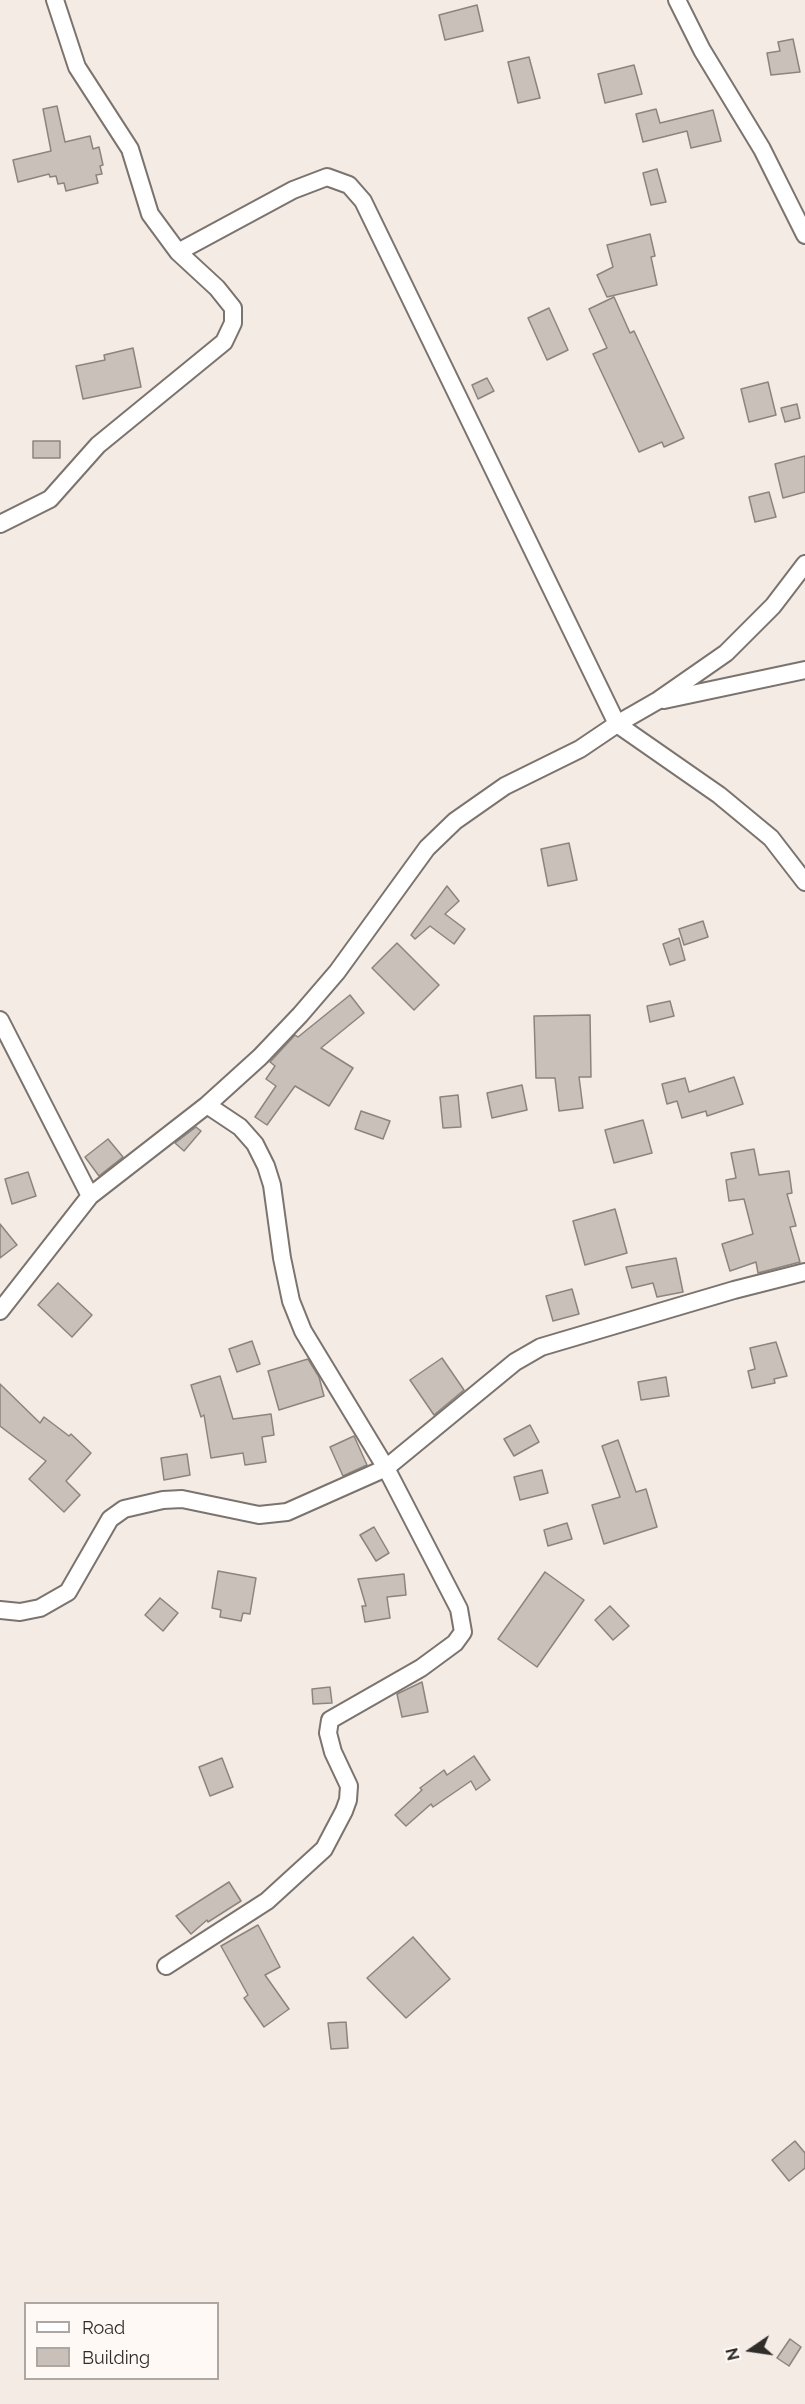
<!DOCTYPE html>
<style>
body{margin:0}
#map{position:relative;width:805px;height:2404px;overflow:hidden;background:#f4ebe5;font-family:Raleway,sans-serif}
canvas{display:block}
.legend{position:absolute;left:24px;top:2302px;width:195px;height:78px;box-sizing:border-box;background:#fff9f5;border:2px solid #aca7a3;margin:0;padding:8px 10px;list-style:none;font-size:18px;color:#2f2c29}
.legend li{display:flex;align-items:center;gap:12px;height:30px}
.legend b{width:30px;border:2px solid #aca7a3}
.north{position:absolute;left:721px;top:2320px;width:60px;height:60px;-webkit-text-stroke:4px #fff9f5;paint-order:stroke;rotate:257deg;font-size:16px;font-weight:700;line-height:24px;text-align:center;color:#2f2c29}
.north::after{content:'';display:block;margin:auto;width:21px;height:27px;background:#2f2c29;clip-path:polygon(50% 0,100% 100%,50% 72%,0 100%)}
</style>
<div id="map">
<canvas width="805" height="2404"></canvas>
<ul class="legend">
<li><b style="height:8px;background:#fff"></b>Road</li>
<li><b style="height:16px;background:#c9c0b9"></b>Building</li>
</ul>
<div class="north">N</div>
</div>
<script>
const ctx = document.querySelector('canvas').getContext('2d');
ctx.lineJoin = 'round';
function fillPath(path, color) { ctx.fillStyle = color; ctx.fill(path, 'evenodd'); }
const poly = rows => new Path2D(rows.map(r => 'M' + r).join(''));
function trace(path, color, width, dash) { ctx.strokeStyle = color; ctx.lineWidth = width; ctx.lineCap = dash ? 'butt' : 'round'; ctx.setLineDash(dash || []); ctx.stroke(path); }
const building = poly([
 [477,5,483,31,445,40,439,15,477,5],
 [793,39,800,72,771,75,767,53,780,51,778,42,793,39],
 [529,57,540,98,518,103,508,62,529,57],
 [634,65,642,94,605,103,598,74,634,65],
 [57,106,65,142,90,136,93,149,99,147,103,165,100,166,102,174,96,175,98,183,66,191,64,183,58,184,56,176,50,177,49,174,18,182,13,160,51,151,43,109,57,106],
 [656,109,660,123,713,110,721,141,691,148,687,131,643,142,636,114,656,109],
 [657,169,666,202,651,205,643,173,657,169],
 [650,234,655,256,651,257,657,285,607,297,597,275,613,267,607,245,650,234],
 [614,297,630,333,634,331,684,438,664,447,662,442,639,452,593,354,607,348,589,309,614,297],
 [549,308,568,350,547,360,528,318,549,308],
 [133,348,141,387,83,399,76,366,105,360,104,355,133,348],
 [487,378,494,391,478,399,472,385,487,378],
 [768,382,776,415,749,422,741,389,768,382],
 [797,404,800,418,785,422,781,408,797,404],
 [33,441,60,441,60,458,33,458,33,441],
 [805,456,805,492,783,498,775,464,805,456],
 [769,492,776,517,755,522,749,497,769,492],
 [569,843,577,880,548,886,541,849,569,843],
 [447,886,459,901,445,914,465,929,454,944,430,926,415,939,411,935,447,886],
 [703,921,708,937,684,945,679,929,703,921],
 [679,938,685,960,670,965,663,944,679,938],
 [397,943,439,985,414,1010,372,968,397,943],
 [350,995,364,1013,321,1048,353,1068,329,1106,295,1086,267,1125,255,1117,276,1086,266,1079,275,1066,270,1062,295,1035,298,1037,350,995],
 [670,1001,674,1016,650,1022,647,1006,670,1001],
 [590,1015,591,1077,579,1077,583,1108,559,1111,555,1078,536,1078,534,1016,590,1015],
 [734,1077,743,1104,707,1116,706,1111,682,1118,677,1101,667,1104,662,1084,685,1078,689,1092,734,1077],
 [522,1085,527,1110,492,1118,487,1093,522,1085],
 [458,1095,461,1127,443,1128,440,1097,458,1095],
 [361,1111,390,1121,383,1139,355,1129,361,1111],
 [643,1120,652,1153,614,1163,605,1130,643,1120],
 [196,1127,201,1131,184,1151,175,1143,196,1127],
 [108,1139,123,1157,99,1176,85,1157,108,1139],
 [754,1149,759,1175,789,1171,792,1193,787,1194,796,1226,790,1227,800,1262,758,1273,756,1262,730,1271,722,1244,753,1234,744,1199,729,1201,726,1180,736,1178,731,1153,754,1149],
 [28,1172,36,1196,12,1204,5,1179,28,1172],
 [615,1209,627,1253,585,1265,573,1221,615,1209],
 [0,1224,17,1245,0,1258,0,1224],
 [676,1258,683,1292,657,1297,653,1283,632,1288,626,1267,676,1258],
 [58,1283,92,1315,72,1337,38,1305,58,1283],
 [572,1289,579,1314,553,1321,546,1296,572,1289],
 [252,1341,260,1364,237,1372,229,1349,252,1341],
 [776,1342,787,1376,774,1379,775,1383,752,1388,748,1371,755,1369,750,1348,776,1342],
 [442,1358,464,1390,434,1415,410,1380,442,1358],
 [308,1359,319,1377,324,1396,279,1410,268,1371,308,1359],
 [220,1376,233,1419,271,1414,274,1435,262,1437,266,1462,245,1465,243,1453,211,1458,204,1415,201,1417,191,1385,220,1376],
 [666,1377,669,1396,641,1400,638,1382,666,1377],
 [0,1384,40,1423,44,1417,69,1436,71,1434,91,1453,66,1481,80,1495,64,1512,29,1479,46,1461,0,1426,0,1384],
 [530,1425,539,1442,514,1456,504,1439,530,1425],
 [354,1436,367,1465,343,1476,330,1447,354,1436],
 [618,1440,636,1492,646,1489,657,1527,604,1544,592,1505,620,1497,602,1446,618,1440],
 [187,1454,190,1475,164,1480,161,1458,187,1454],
 [542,1470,548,1493,520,1500,514,1477,542,1470],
 [567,1523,572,1539,548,1546,544,1530,567,1523],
 [374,1527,389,1553,376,1561,360,1535,374,1527],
 [218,1571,256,1578,250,1614,243,1613,241,1621,220,1617,221,1610,212,1608,218,1571],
 [545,1572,584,1600,537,1667,498,1639,545,1572],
 [404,1574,406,1595,387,1597,390,1618,365,1622,362,1606,366,1606,358,1579,404,1574],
 [160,1598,178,1613,163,1631,145,1615,160,1598],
 [610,1606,629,1626,613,1640,595,1620,610,1606],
 [422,1682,428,1712,402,1717,397,1694,422,1682],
 [330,1687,332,1703,313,1704,312,1689,330,1687],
 [474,1756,490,1780,476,1790,471,1781,433,1807,431,1804,406,1826,395,1815,422,1790,420,1788,444,1770,447,1775,474,1756],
 [222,1758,233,1787,210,1796,199,1767,222,1758],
 [229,1882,241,1901,208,1922,207,1920,191,1934,176,1916,229,1882],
 [258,1925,280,1967,265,1975,289,2009,264,2027,244,1998,248,1995,221,1946,258,1925],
 [413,1937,450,1979,406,2018,367,1978,413,1937],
 [346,2022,348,2048,331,2049,328,2023,346,2022],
 [795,2141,805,2153,805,2168,789,2181,772,2160,795,2141],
 [790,2339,801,2347,789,2366,777,2358,790,2339]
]);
fillPath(building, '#c9c0b9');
trace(building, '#8c847e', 1.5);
const street = poly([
 [677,0,702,50,762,149,805,235],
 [178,252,293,190,327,177,349,185,363,201,617,724,719,795,771,838,805,882],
 [0,524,50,499,98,445,224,342,233,323,233,308,217,288,178,252,150,214,130,149,77,67,55,0],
 [664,700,805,670],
 [0,1020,90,1196],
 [0,1311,90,1196,207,1105,260,1057,300,1015,337,972,427,848,455,821,505,786,580,749,617,724,657,701,726,653,773,606,805,564],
 [0,1610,20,1612,40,1608,68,1592,110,1519,124,1509,163,1500,182,1499,259,1515,287,1512,386,1468,515,1362,541,1347,734,1290,805,1272],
 [166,1966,267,1901,324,1849,344,1811,348,1800,349,1786,333,1752,328,1733,330,1720,421,1668,455,1643,463,1632,459,1609,386,1468,303,1331,291,1301,282,1258,272,1185,266,1166,255,1144,240,1127,207,1105]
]);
trace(street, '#7b736d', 20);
trace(street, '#fff', 16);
</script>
